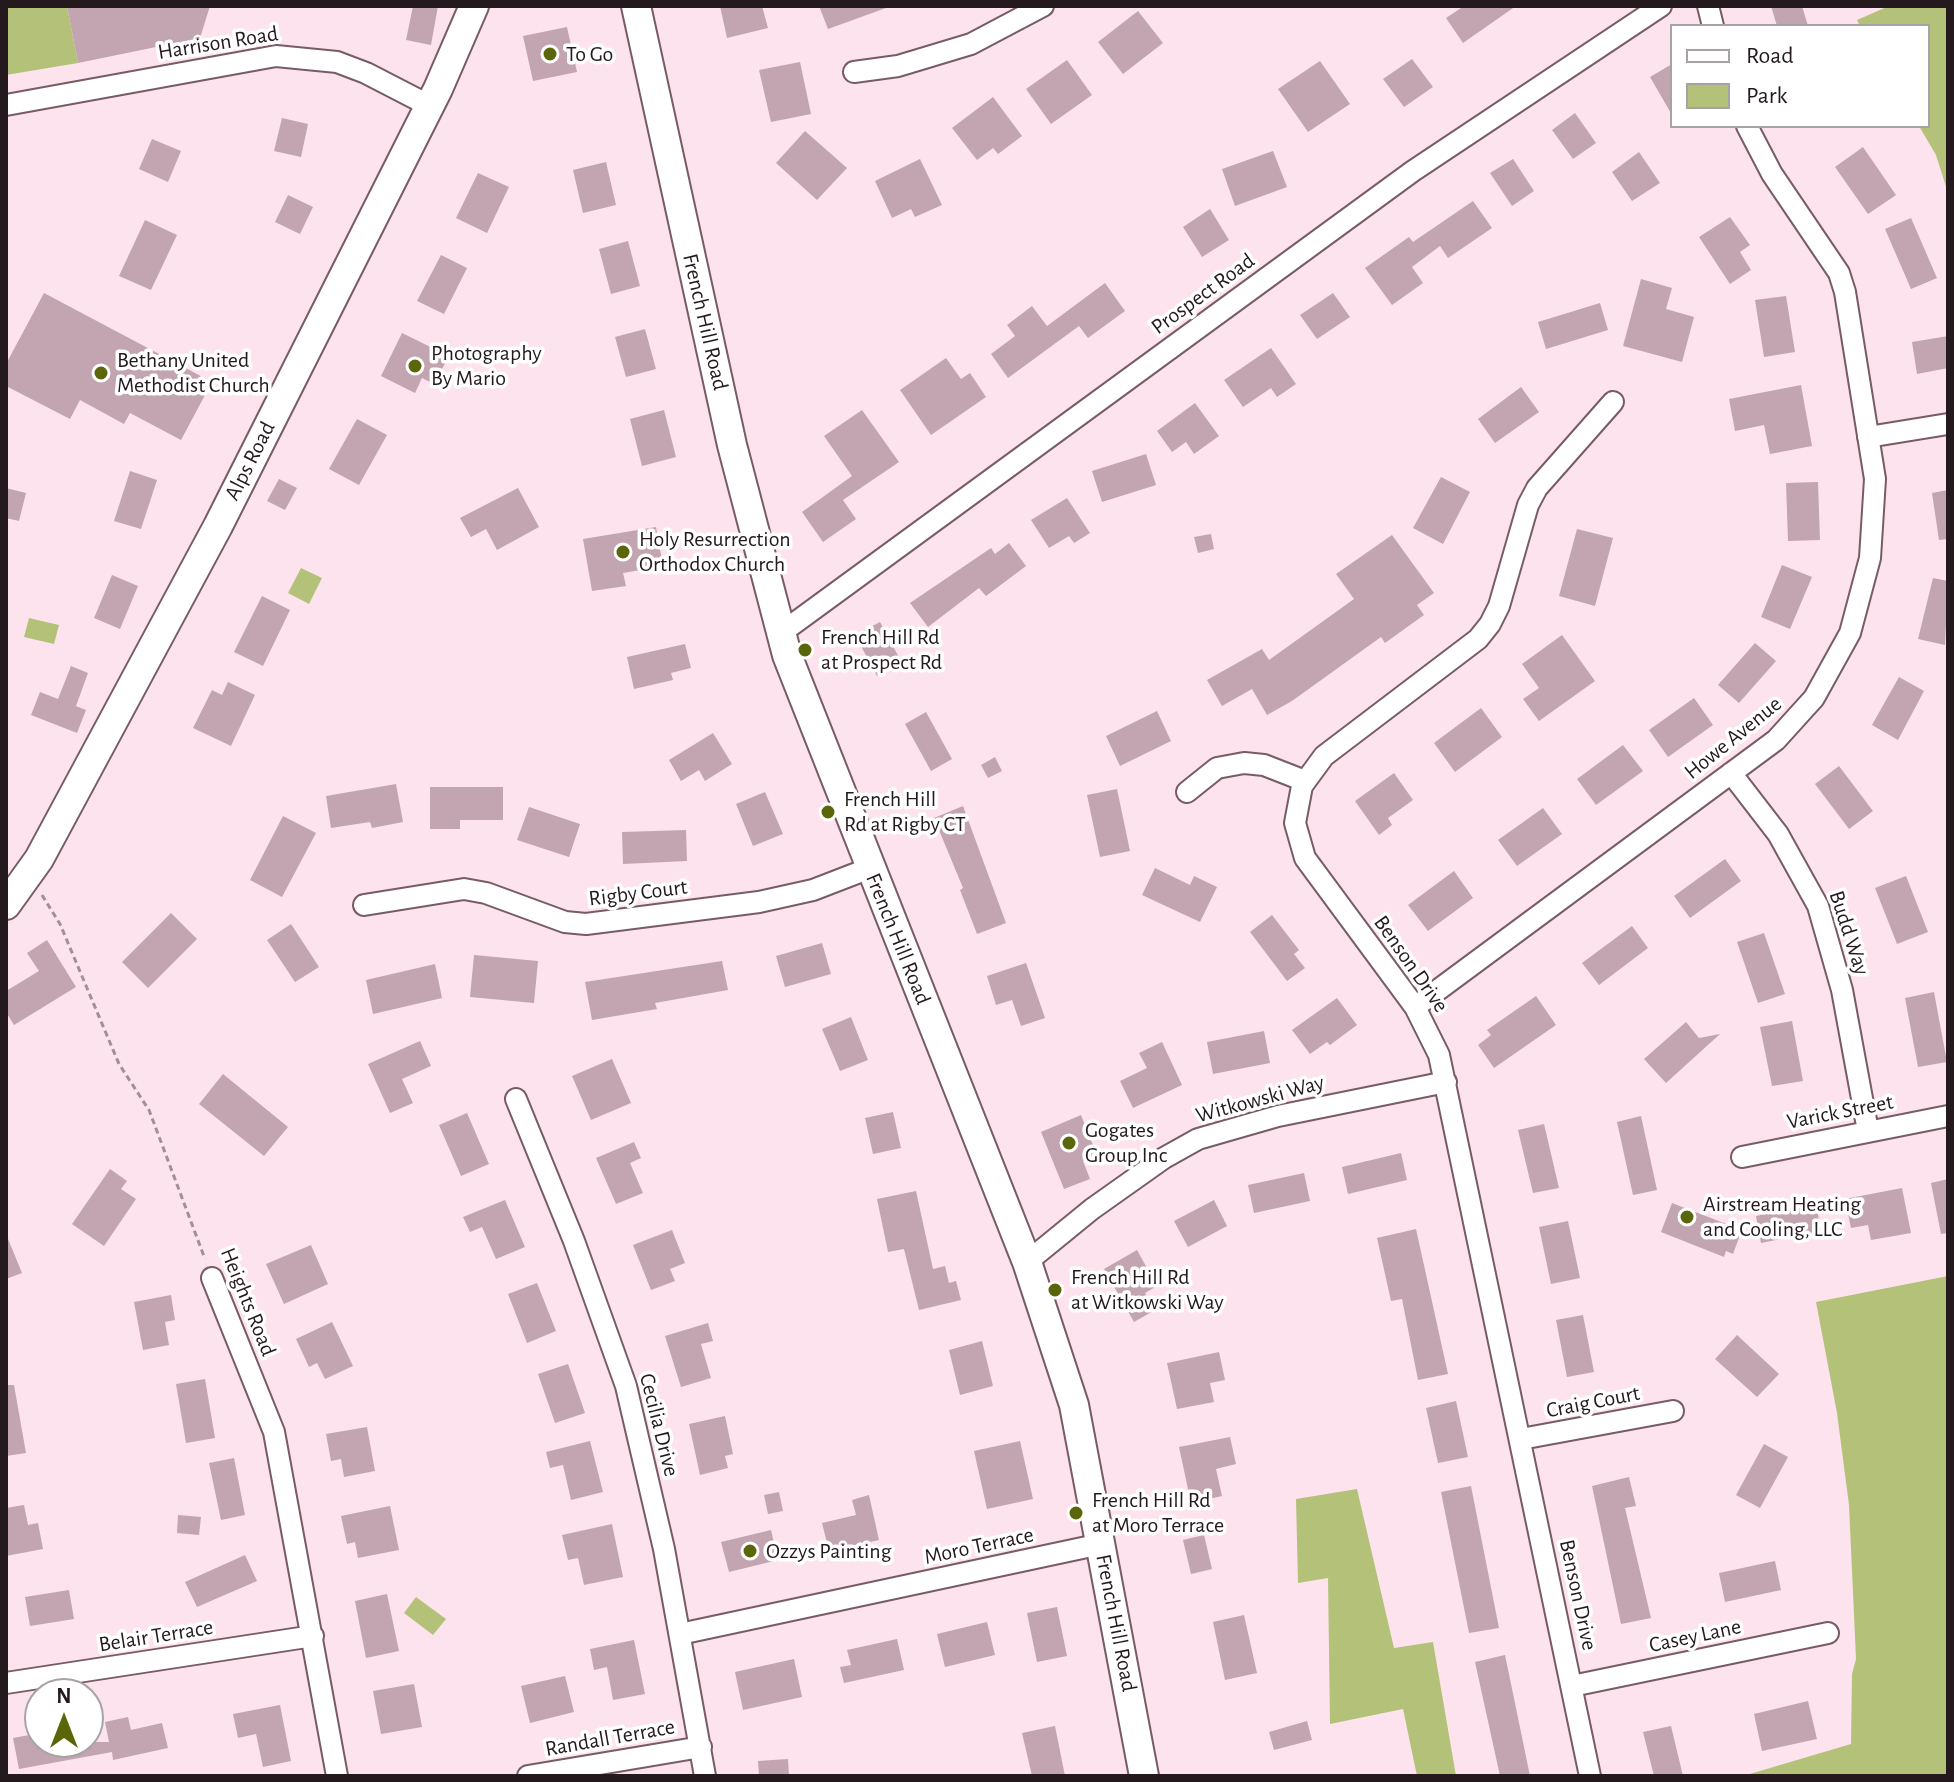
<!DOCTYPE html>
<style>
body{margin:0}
#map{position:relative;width:1954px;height:1782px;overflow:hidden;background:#fde3ed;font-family:"Alegreya Sans",sans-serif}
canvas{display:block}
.frame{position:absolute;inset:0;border:8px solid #241a1e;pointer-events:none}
.legend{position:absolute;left:1670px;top:24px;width:260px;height:104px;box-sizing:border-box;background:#fff;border:2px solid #a7a3a5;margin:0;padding:10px 14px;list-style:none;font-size:24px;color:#241a1e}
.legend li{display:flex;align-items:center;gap:16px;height:40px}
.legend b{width:40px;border:2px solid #a7a3a5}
.north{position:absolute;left:24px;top:1678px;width:80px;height:80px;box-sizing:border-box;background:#fff;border:2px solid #a7a3a5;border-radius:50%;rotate:0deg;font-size:22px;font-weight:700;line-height:32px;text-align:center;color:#241a1e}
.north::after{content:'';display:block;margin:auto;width:28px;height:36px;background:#5a6609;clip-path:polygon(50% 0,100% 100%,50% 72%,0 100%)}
</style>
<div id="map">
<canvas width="1954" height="1782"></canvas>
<div class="frame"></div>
<ul class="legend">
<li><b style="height:10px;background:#fff"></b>Road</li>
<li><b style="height:22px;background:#b4c279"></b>Park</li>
</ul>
<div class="north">N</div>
</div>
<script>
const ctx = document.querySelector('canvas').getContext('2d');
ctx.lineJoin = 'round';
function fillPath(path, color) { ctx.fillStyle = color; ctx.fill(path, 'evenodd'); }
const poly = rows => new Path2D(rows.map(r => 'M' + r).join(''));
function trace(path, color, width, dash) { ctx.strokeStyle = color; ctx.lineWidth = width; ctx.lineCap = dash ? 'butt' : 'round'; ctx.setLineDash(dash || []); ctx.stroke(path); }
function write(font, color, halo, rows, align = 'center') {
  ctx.font = font + ' "Alegreya Sans",sans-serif'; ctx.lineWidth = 7; ctx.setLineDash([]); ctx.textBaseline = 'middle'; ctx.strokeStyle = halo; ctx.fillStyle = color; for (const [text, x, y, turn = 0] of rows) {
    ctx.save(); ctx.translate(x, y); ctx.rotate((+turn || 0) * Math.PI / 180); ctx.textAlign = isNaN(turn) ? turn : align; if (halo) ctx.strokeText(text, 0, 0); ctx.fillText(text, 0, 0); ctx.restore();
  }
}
fillPath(poly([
 [6,6,67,6,78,63,6,75],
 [1889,6,1948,6,1948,193,1936,155,1919,126,1928,126,1928,26,1860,26,1857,20],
 [301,568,322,578,309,604,288,593],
 [29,618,59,625,54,644,24,637],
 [1948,1276,1948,1776,1743,1776,1851,1744,1852,1674,1856,1659,1849,1505,1837,1413,1816,1302],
 [1357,1489,1394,1648,1433,1642,1456,1776,1417,1776,1403,1709,1330,1724,1328,1578,1298,1583,1296,1499],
 [416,1597,446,1619,433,1635,404,1613]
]), '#b4c279');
fillPath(poly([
 [67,6,210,6,200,38,78,63],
 [413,6,438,6,431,45,406,40],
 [720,6,762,6,768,28,727,38],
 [819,6,885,6,886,8,828,29],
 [1464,6,1516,6,1463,43,1446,18],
 [1771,6,1802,6,1808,26,1777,26],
 [1138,11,1163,43,1123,74,1098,42],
 [567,27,577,72,533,81,523,36],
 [1412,59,1433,87,1404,107,1383,79],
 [1067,60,1092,95,1051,124,1026,89],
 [1320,61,1350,104,1308,132,1278,89],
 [800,62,811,114,771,122,759,70],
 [1672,64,1672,115,1650,77],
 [993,97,1022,136,998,154,993,148,977,160,952,128],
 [1575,113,1596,143,1573,159,1552,130],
 [282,118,308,124,301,157,274,151],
 [805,131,847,168,817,200,776,163],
 [152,139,181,151,168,182,139,169],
 [1863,147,1896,195,1868,214,1835,167],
 [1273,151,1287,187,1235,206,1222,169],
 [1639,152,1660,183,1632,201,1612,172],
 [920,159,942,205,915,217,911,209,892,218,875,181],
 [1513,159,1534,191,1512,206,1490,173],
 [606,162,616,205,583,213,573,170],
 [478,173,509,187,487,233,456,218],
 [288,195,313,207,300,234,275,222],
 [1473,201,1492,228,1448,258,1440,246,1412,267,1423,283,1392,305,1365,268,1409,237,1413,242],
 [1210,209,1229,240,1202,257,1183,227],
 [1730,217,1750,245,1740,252,1751,270,1730,284,1699,237],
 [1911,218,1937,278,1911,289,1885,229],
 [145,220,177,235,151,290,119,276],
 [628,241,640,286,611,294,599,249],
 [441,255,467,268,444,314,417,301],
 [1641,279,1672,288,1666,309,1694,317,1682,362,1623,346],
 [1105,283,1125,311,1088,338,1079,326,1008,378,991,354,1015,336,1007,325,1032,306,1047,326],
 [44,293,212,382,181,440,130,413,124,424,80,400,70,419,6,386,6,364],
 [1333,293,1350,317,1317,339,1300,315],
 [1786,296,1795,352,1764,357,1755,300],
 [1600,303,1608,330,1546,349,1538,322],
 [645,329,656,369,626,377,615,337],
 [402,333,449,356,434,384,422,378,415,393,381,376],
 [1948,336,1948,368,1917,374,1912,342],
 [1271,348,1296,384,1277,397,1271,388,1243,407,1224,380],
 [946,358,961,379,970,373,986,397,931,435,900,390],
 [1801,385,1812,446,1770,454,1764,425,1735,431,1729,399],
 [1521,387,1539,412,1495,443,1478,419],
 [1195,403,1219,436,1194,454,1186,442,1172,452,1157,431],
 [664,410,676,457,642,466,630,419],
 [862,410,899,462,843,500,856,519,823,542,802,512,852,476,824,436],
 [357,419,387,435,359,485,329,469],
 [1146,454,1156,485,1102,502,1092,471],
 [130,471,157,480,141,529,114,521],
 [1441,477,1470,492,1443,544,1413,528],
 [279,479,297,488,285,510,267,501],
 [1818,482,1820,540,1788,541,1786,483],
 [6,488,26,493,19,521,6,518],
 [518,488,539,527,497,550,486,529,471,537,460,518],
 [1948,490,1948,539,1939,540,1932,493],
 [1067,498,1090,533,1074,543,1069,536,1049,548,1031,520],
 [656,527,663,566,623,573,626,586,592,591,583,539],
 [1577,529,1613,538,1595,606,1559,596],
 [1211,534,1214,549,1198,553,1194,537],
 [1392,535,1434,593,1417,605,1424,615,1385,643,1381,637,1292,701,1267,715,1252,689,1222,706,1207,680,1262,649,1269,660,1354,599,1336,574],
 [1009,543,1026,566,986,596,979,588,928,627,910,603,991,548,995,554],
 [1782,565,1812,577,1790,629,1761,617],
 [112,575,138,586,120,629,94,618],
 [1933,578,1948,581,1945,645,1918,639],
 [262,596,290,610,263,666,234,652],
 [880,622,902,663,877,676,855,635],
 [1562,635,1595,681,1539,721,1523,699,1539,688,1522,664],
 [1755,643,1776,661,1739,703,1718,685],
 [685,644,691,668,671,673,673,680,634,689,627,657],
 [71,666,88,673,76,706,86,710,77,733,31,715,40,692,58,699],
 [1899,677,1924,691,1898,740,1872,725],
 [228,682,255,695,231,746,193,728,212,690,222,695],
 [1694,698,1713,725,1668,757,1649,730],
 [1481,708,1502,737,1455,772,1434,743],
 [1157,711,1171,741,1120,766,1106,736],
 [926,712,952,759,931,771,905,724],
 [713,733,732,764,705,781,699,770,681,781,669,760],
 [1623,745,1643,771,1596,805,1577,779],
 [995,757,1002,771,988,778,981,765],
 [1839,766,1873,811,1849,829,1815,784],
 [1394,773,1413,800,1388,818,1392,825,1379,835,1355,801],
 [396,784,403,822,372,828,370,822,331,828,326,796],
 [430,787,503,787,503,820,460,820,460,829,430,829],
 [1117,789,1130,851,1100,857,1087,795],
 [765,792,783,834,753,846,736,804],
 [963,806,1006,923,977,934,960,890,963,888,934,818],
 [529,807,580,824,569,857,517,840],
 [1543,808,1562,834,1517,866,1498,840],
 [283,816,316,833,282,897,250,880],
 [686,830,687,861,623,864,622,832],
 [1725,859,1741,881,1690,918,1674,896],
 [1155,868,1190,885,1194,876,1217,887,1200,922,1142,895],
 [1454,871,1473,898,1428,931,1408,905],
 [1906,876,1928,932,1897,944,1875,888],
 [171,913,197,939,148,988,122,962],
 [1272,915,1299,950,1294,954,1305,968,1287,981,1250,932],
 [291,924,319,967,295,982,267,940],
 [1632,926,1648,948,1599,985,1582,963],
 [1764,933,1785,994,1758,1003,1737,942],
 [47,940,76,987,14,1025,6,1012,6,991,39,971,27,953],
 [822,943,831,974,785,987,776,956],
 [474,955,538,961,534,1003,470,997],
 [722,961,728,990,655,1003,657,1009,592,1020,585,982],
 [1026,963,1045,1018,1021,1026,1012,1000,996,1005,987,976],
 [435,964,442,998,373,1014,366,980],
 [1934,992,1947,1062,1918,1067,1905,998],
 [1536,996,1556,1025,1494,1068,1478,1045,1491,1035,1487,1030],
 [1337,998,1357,1025,1330,1045,1327,1042,1310,1054,1292,1030],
 [851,1017,868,1060,840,1071,822,1029],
 [1792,1021,1803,1081,1772,1086,1760,1027],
 [1686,1022,1699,1038,1720,1034,1666,1083,1644,1059],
 [1264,1031,1270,1063,1213,1074,1207,1042],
 [420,1041,431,1066,402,1079,413,1103,390,1113,368,1064],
 [1162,1042,1182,1085,1133,1108,1120,1081,1147,1068,1139,1053],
 [612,1059,631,1103,591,1120,572,1076],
 [223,1074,288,1127,264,1156,199,1104],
 [893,1112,901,1148,873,1154,865,1118],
 [467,1113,489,1164,461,1176,439,1125],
 [1081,1115,1097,1155,1083,1161,1090,1179,1064,1189,1041,1132],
 [1641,1116,1657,1190,1633,1195,1617,1122],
 [1544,1124,1559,1188,1533,1193,1518,1130],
 [634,1142,641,1158,630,1163,643,1193,616,1204,596,1158],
 [1401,1153,1407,1180,1348,1194,1342,1167],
 [110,1169,127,1181,121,1189,136,1199,104,1246,72,1224],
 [1304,1173,1310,1201,1254,1213,1248,1185],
 [1948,1179,1948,1233,1941,1234,1931,1183],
 [1902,1188,1911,1233,1871,1240,1868,1225,1851,1228,1845,1199],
 [916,1191,933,1269,945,1266,949,1283,956,1281,961,1300,919,1310,904,1249,888,1252,877,1199],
 [505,1200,525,1247,496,1259,482,1227,470,1232,463,1217],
 [1214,1200,1227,1226,1188,1247,1174,1221],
 [1672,1203,1742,1230,1733,1254,1726,1251,1724,1257,1661,1232],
 [1816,1203,1821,1231,1761,1243,1756,1216],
 [1568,1221,1580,1278,1551,1284,1539,1227],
 [1416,1229,1448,1374,1418,1380,1402,1299,1391,1301,1377,1238],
 [672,1230,685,1263,670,1269,675,1281,651,1290,633,1245],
 [6,1234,22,1273,6,1279],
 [311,1245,328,1284,284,1304,266,1264],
 [1137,1250,1157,1286,1145,1293,1155,1310,1134,1322,1104,1269],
 [537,1283,556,1331,527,1343,508,1294],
 [171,1295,175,1320,165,1322,169,1345,143,1350,134,1302],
 [1583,1315,1594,1372,1567,1377,1556,1320],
 [332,1322,353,1366,325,1379,317,1363,309,1367,296,1339],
 [708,1323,713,1341,701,1344,711,1378,681,1387,665,1336],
 [1737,1335,1779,1374,1757,1397,1715,1359],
 [982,1341,993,1386,960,1395,949,1350],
 [1219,1352,1225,1380,1210,1383,1214,1402,1177,1409,1167,1363],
 [568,1364,585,1413,555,1423,538,1374],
 [205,1379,215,1438,186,1443,176,1384],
 [6,1385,14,1385,26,1453,6,1456],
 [1456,1401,1468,1457,1438,1463,1426,1408],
 [725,1416,733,1454,725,1456,728,1468,700,1475,689,1424],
 [367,1427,375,1471,344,1477,341,1459,331,1461,326,1434],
 [1230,1437,1236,1464,1216,1469,1222,1496,1191,1503,1179,1447],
 [590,1441,603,1492,571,1500,563,1465,550,1468,546,1452],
 [1020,1441,1033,1499,987,1509,974,1451],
 [1764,1444,1788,1457,1760,1508,1736,1495],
 [234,1458,245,1515,221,1520,209,1463],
 [1629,1477,1636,1506,1625,1508,1651,1618,1621,1624,1592,1486],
 [1471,1486,1499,1628,1469,1633,1441,1492],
 [779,1492,783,1511,768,1514,764,1495],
 [869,1495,879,1540,829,1551,822,1523,856,1515,852,1500],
 [24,1505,28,1525,38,1523,43,1549,6,1556,6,1508],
 [390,1506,399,1550,358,1558,355,1542,347,1544,341,1516],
 [178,1515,201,1517,199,1535,177,1533],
 [612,1524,623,1577,584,1585,578,1558,568,1560,562,1535],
 [771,1530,778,1560,729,1572,721,1542],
 [1204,1535,1212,1569,1191,1574,1183,1540],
 [245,1555,257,1581,197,1607,185,1582],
 [1775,1561,1781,1590,1725,1602,1719,1573],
 [69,1590,74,1619,30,1626,25,1597],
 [387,1594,399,1651,366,1658,355,1601],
 [1057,1607,1067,1656,1037,1662,1027,1613],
 [1244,1615,1257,1673,1225,1680,1213,1622],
 [987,1622,995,1655,945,1667,937,1634],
 [897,1639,904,1670,844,1683,840,1667,851,1665,847,1650],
 [634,1640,645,1694,613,1700,607,1667,594,1670,590,1649],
 [1505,1655,1516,1708,1530,1776,1500,1776,1475,1662],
 [794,1659,802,1697,743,1710,735,1672],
 [565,1676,574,1712,530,1723,521,1686],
 [414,1684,422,1727,381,1734,373,1691],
 [1808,1701,1817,1739,1762,1751,1754,1714],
 [280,1705,291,1761,263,1767,256,1734,238,1738,233,1714],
 [128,1717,131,1730,162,1723,168,1748,113,1760,112,1752,19,1769,13,1738,40,1733,40,1742,109,1742,105,1722],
 [1307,1721,1312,1740,1274,1750,1269,1732],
 [1055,1726,1065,1776,1032,1776,1022,1733],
 [1671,1726,1683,1776,1654,1776,1643,1732],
 [788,1759,789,1776,759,1776,758,1761]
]), '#c2a5b1');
const minor = poly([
 [1708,6,1713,26],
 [854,72,898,66,971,44,1043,6],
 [6,105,276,56,337,62,366,73,430,106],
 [1868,437,1948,424],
 [781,633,1413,171,1661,6],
 [1731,773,1778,834,1818,906,1842,990,1868,1131],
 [1187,792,1217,768,1244,763,1264,765,1305,781],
 [364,905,464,889,486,893,565,922,586,924,759,902,813,890,870,868],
 [1415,1007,1776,740,1814,698,1850,633,1870,558,1875,479,1845,292,1839,273,1772,174,1747,126],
 [516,1099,574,1241,626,1386,664,1549,705,1776],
 [1742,1157,1948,1116],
 [1027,1262,1092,1209,1164,1158,1198,1139,1278,1116,1446,1082],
 [212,1278,274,1432,337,1776],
 [1521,1439,1673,1411],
 [680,1634,1101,1544],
 [6,1683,313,1636],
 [1572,1686,1828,1633],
 [528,1776,701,1747],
 [1590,1776,1439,1055,1415,1007,1305,858,1295,823,1302,786,1324,756,1478,639,1490,624,1499,606,1528,505,1537,488,1613,402]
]);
const secondary = poly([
 [636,6,732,445,787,655,1027,1262,1074,1405,1144,1776],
 [6,905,39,859,218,526,438,89,474,6]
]);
trace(minor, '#775c67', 24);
trace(secondary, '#775c67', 32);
trace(poly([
 [42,895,60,924,119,1064,149,1110,205,1259]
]), '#a39097', 3, [6, 4]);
trace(minor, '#fff', 20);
trace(secondary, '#fff', 28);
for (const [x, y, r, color] of [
 [550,54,8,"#5a6609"],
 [415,366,8,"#5a6609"],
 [101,373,8,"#5a6609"],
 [623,552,8,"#5a6609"],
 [805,650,8,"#5a6609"],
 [828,812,8,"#5a6609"],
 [1069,1143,8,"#5a6609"],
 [1687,1217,8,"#5a6609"],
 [1055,1290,8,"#5a6609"],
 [1076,1513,8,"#5a6609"],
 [750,1551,8,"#5a6609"]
]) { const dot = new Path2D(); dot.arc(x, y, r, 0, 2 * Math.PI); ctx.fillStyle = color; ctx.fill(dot); trace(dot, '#fff', 3); }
write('22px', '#241a1e', '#fff', [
 ["Harrison Road",218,43,-9],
 ["Prospect Road",1203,294,-36],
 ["French Hill Road",705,322,77],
 ["Alps Road",250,461,-63],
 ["Howe Avenue",1733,738,-39],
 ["Rigby Court",638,893,-7],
 ["Budd Way",1849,933,72],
 ["French Hill Road",898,939,68],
 ["Benson Drive",1411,964,55],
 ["Witkowski Way",1260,1099,-15],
 ["Varick Street",1840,1112,-11],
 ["Heights Road",248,1302,68],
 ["Craig Court",1593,1402,-11],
 ["Cecilia Drive",659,1425,76],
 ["Moro Terrace",979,1546,-12],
 ["Benson Drive",1578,1595,78],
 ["French Hill Road",1116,1623,79],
 ["Belair Terrace",156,1636,-9],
 ["Casey Lane",1695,1636,-12],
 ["Randall Terrace",610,1738,-10]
]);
write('22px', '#241a1e', '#fff', [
 ["To Go",566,54],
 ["Photography",431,353],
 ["By Mario",431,378],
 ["Bethany United",117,360],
 ["Methodist Church",117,385],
 ["Holy Resurrection",639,539],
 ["Orthodox Church",639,564],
 ["French Hill Rd",821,637],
 ["at Prospect Rd",821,662],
 ["French Hill",844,799],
 ["Rd at Rigby CT",844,824],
 ["Gogates",1085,1130],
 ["Group Inc",1085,1155],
 ["Airstream Heating",1703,1204],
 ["and Cooling, LLC",1703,1229],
 ["French Hill Rd",1071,1277],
 ["at Witkowski Way",1071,1302],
 ["French Hill Rd",1092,1500],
 ["at Moro Terrace",1092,1525],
 ["Ozzys Painting",766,1551]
], 'left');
</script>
